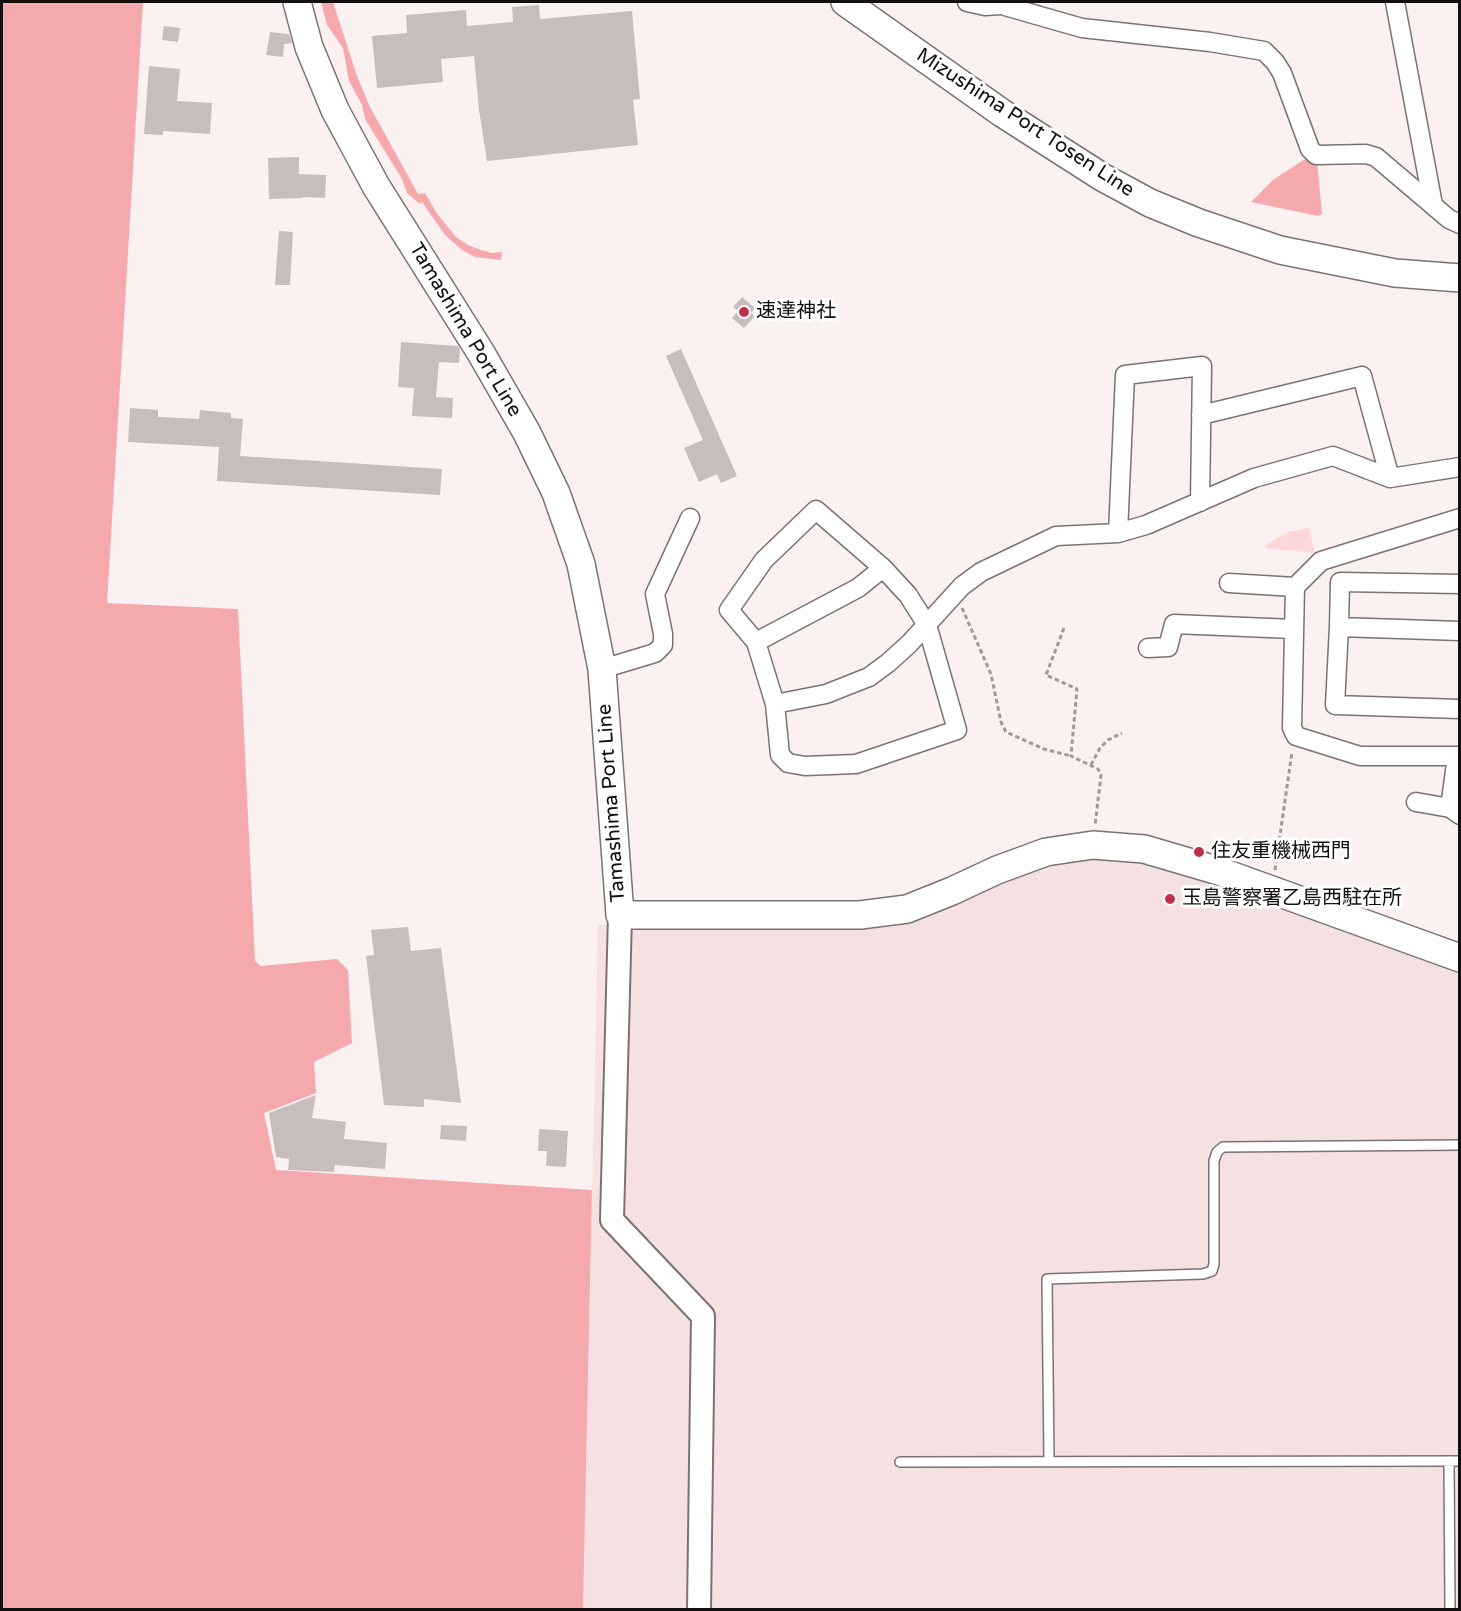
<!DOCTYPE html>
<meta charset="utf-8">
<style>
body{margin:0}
#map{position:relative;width:1461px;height:1611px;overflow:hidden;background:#fcf1f1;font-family:"Varela Round",sans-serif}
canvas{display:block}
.frame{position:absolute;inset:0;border:3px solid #130f0f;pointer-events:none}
</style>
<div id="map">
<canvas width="1461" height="1611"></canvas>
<div class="frame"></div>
</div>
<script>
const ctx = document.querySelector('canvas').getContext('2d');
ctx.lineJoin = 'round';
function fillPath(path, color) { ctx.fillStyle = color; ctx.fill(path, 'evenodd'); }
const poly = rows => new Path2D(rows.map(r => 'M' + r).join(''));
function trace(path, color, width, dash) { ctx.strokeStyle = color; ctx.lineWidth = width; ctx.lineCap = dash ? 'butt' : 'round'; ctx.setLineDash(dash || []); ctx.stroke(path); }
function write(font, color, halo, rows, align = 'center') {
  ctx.font = font + ' "Varela Round","Noto Sans JP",sans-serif'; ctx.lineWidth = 6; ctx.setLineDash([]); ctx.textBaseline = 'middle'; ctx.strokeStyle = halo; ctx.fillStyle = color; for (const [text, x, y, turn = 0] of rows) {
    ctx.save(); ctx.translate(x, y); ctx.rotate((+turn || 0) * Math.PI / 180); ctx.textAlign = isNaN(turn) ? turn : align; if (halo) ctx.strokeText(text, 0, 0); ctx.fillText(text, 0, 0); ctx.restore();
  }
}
fillPath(poly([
 [1143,857,1459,967,1459,1609,583,1610,598,925,859,924,1048,859]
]), '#f6e1e2');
fillPath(poly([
 [1309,528,1315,553,1264,548,1269,543,1288,532]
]), '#ffd7d8');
fillPath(poly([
 [2,2,143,2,107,603,238,609,255,961,261,966,337,959,348,970,352,1043,314,1062,316,1093,264,1113,276,1170,592,1190,583,1609,2,1609],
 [321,2,333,2,357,76,370,107,418,194,425,193,436,212,456,237,468,245,481,250,492,253,502,252,501,260,475,257,462,250,445,235,422,202,420,204,407,193,402,179,365,119,362,105,349,81,343,48,327,25],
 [1305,159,1317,161,1322,214,1318,216,1251,202,1273,180]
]), '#f5a9ad');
fillPath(poly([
 [539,5,540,19,632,11,640,99,633,100,638,145,487,161,479,110,474,56,441,59,443,82,377,88,372,36,407,33,406,15,466,10,467,26,513,22,512,7],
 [164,26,180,28,178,42,162,40],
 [270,32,289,34,292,43,284,44,283,57,266,55],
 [149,66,180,69,177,101,212,103,210,134,163,131,163,135,144,134],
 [299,157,299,174,326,175,325,198,302,197,303,198,269,199,268,158],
 [279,231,293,232,290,285,275,285],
 [742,297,755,308,751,313,755,316,744,328,732,318,738,311,733,307],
 [401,342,458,346,460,349,459,363,439,362,436,397,453,398,452,418,412,416,414,388,398,387],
 [681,349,737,476,721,483,717,474,699,482,684,448,703,440,666,356],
 [130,408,158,410,158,417,199,419,200,410,231,413,231,418,243,419,240,456,442,469,440,495,217,481,219,447,128,442],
 [408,927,411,951,441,948,461,1103,424,1099,424,1107,384,1105,366,956,374,955,371,930],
 [316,1095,312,1118,346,1122,344,1139,387,1143,385,1169,335,1165,334,1172,288,1170,289,1159,276,1157,269,1113],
 [441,1125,467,1126,466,1141,440,1139],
 [539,1129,568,1131,566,1167,546,1166,547,1151,538,1151]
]), '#c8bdbd');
const service = poly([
 [1049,1461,1047,1279,1203,1274,1212,1271,1214,1264,1214,1161,1217,1152,1223,1147,1460,1145],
 [1449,1461,1450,1610],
 [900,1462,1460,1461]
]);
const minor = poly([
 [967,2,985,6,1015,4],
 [1395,2,1433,205],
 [1005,6,1082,28,1210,42,1264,51,1275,62,1282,73,1310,149,1316,155,1366,154,1376,157,1449,219,1460,224],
 [1201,415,1362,376,1390,478],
 [816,510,883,568,908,595,927,625,957,730,856,764,805,766,788,763,780,755,775,704,756,642,729,610,764,560,816,510],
 [1460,518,1321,561,1295,587,1292,728,1296,736,1360,756,1460,756],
 [1118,533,1125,375,1202,366,1200,502],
 [1229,583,1295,587],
 [1460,584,1340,582,1339,627,1460,631],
 [1339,627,1335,705,1460,709],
 [756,642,858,588,883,568],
 [1148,648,1168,647,1174,624,1293,629],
 [602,669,655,653,663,645,663,634,655,594,690,518],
 [775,704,826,694,869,677,888,663,909,644,962,586,981,572,1056,536,1118,533,1146,525,1254,478,1333,456,1390,478,1460,467],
 [1457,756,1450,808,1460,815],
 [1416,802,1450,808]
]);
const tertiary = poly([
 [620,915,612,1220,703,1316,699,1610]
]);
const secondary = poly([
 [297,2,309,47,335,110,376,186,481,353,527,433,556,493,581,564,602,669,620,915,860,915,907,909,952,891,997,870,1046,852,1093,845,1144,849,1219,871,1460,958],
 [845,2,1002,113,1102,177,1150,203,1199,223,1280,250,1395,273,1460,278]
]);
trace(service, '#7c7272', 12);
trace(minor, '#7c7272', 21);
trace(tertiary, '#7c7272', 26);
trace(secondary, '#7c7272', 30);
trace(poly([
 [962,608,991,674,1001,722,1006,732,1044,749,1071,756],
 [1064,628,1046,675,1077,689,1071,756,1098,769,1101,775,1095,826],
 [1091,765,1100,748,1108,740,1122,733],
 [1275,870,1292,752]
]), '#a19898', 3, [4.5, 3]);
trace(service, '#fff', 9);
trace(minor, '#fff', 18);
trace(tertiary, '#fff', 22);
trace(secondary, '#fff', 27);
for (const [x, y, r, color] of [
 [744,312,6,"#c02f49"],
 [1199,852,6,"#c02f49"],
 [1170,899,6,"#c02f49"]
]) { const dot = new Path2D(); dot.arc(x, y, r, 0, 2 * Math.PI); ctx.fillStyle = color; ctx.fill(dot); trace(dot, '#fff', 2); }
write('20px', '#130f0f', '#fff', [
 ["Mizushima Port Tosen Line",1025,123,33],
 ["Tamashima Port Line",465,330,59],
 ["Tamashima Port Line",612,803,-94]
]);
write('20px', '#130f0f', '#fff', [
 ["速達神社",756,312],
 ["住友重機械西門",1211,852],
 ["玉島警察署乙島西駐在所",1182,899]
], 'left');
</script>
